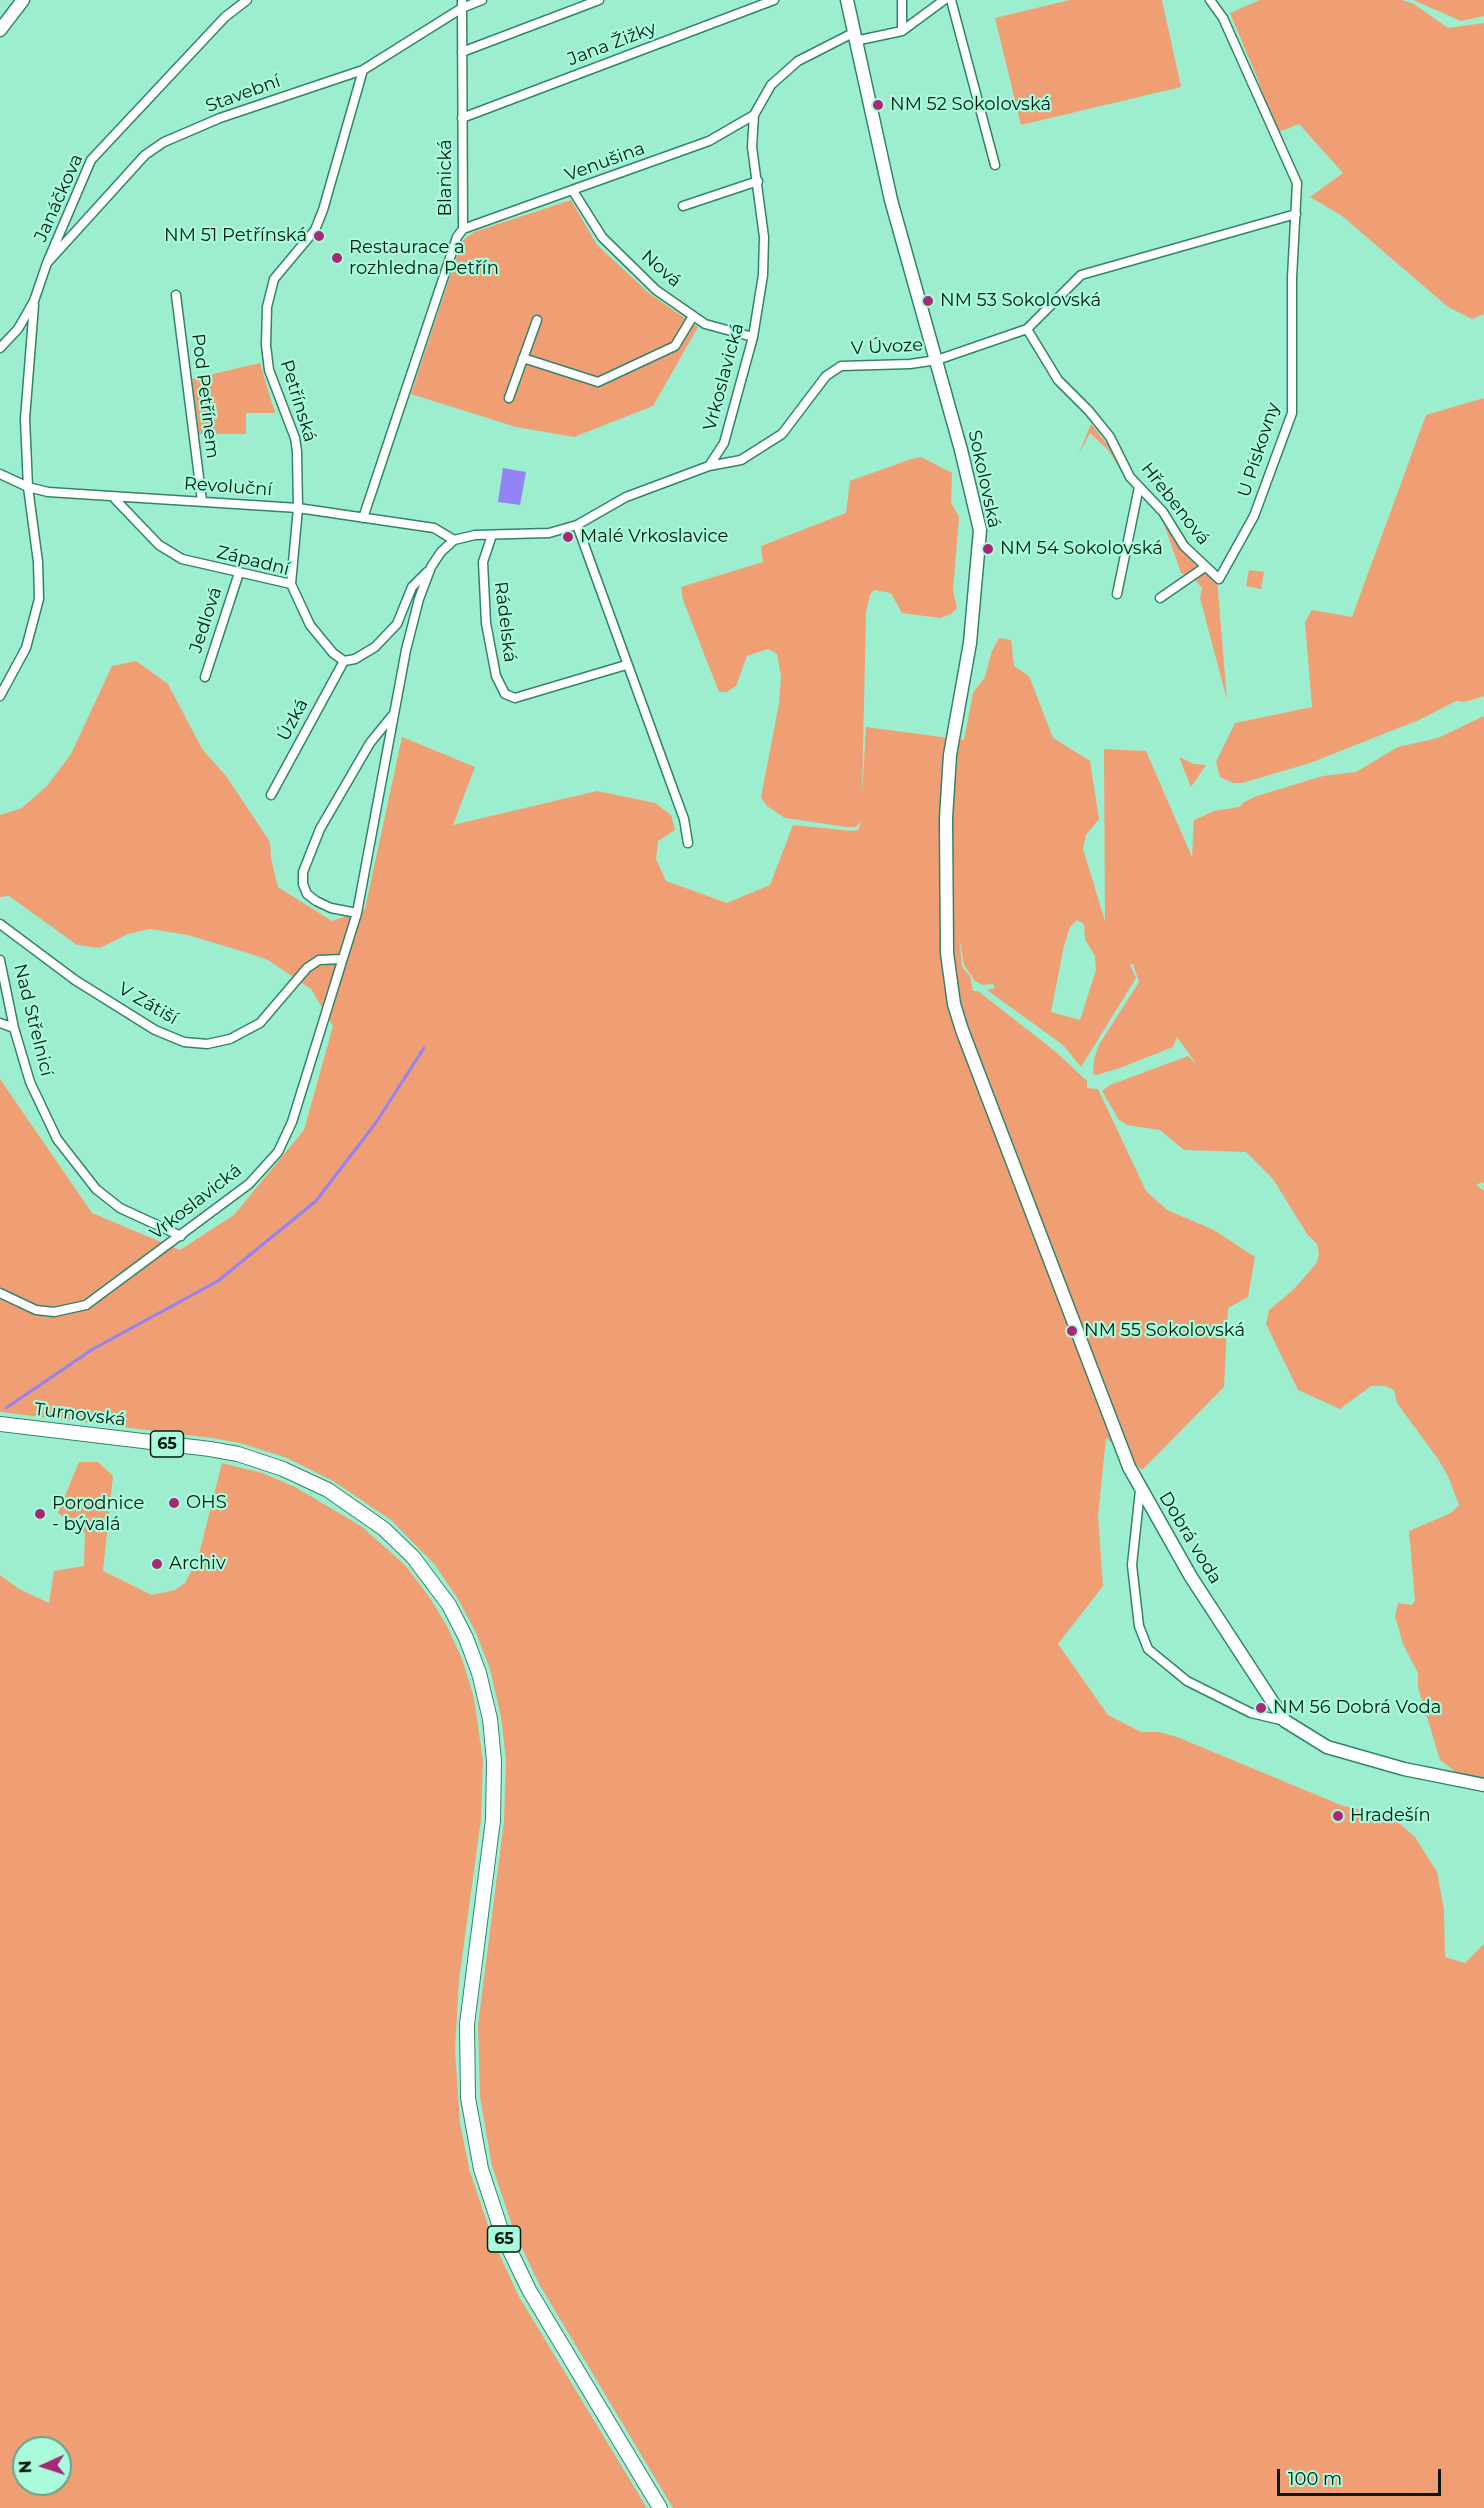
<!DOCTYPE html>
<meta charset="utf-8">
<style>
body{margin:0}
#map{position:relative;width:1484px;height:2508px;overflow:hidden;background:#9deecf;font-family:Montserrat,sans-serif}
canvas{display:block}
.north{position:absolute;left:12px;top:2436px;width:60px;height:60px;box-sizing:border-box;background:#aafbdc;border:2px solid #66a28b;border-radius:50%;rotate:267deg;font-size:16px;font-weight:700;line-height:24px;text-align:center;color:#001c12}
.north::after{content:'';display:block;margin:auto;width:21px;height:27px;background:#a82776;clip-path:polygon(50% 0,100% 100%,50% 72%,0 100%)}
.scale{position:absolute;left:1277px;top:2469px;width:164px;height:27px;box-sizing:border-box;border:3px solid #001c12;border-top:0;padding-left:8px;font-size:18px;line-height:21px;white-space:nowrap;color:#001c12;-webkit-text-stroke:4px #aafbdc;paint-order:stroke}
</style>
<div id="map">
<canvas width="1484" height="2508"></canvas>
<div class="north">N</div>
<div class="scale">100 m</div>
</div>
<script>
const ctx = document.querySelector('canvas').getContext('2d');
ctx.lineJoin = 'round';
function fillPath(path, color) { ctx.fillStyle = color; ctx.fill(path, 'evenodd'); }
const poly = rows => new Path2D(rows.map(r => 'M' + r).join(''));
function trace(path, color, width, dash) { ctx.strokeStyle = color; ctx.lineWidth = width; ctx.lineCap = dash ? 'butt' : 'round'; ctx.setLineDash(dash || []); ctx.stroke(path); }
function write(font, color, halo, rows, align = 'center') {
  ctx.font = font + ' Montserrat,sans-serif'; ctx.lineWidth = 4.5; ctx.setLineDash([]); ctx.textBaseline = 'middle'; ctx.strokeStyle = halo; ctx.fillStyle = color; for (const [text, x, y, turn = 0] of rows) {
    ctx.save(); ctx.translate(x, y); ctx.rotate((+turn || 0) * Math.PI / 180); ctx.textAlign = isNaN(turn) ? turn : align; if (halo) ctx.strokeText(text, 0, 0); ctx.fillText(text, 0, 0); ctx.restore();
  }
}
fillPath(poly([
 [1070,0,1162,0,1181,87,1021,125,995,18],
 [1260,0,1402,0,1414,4,1448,28,1484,23,1484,314,1472,319,1448,307,1341,215,1310,197,1343,173,1299,124,1276,133,1258,80,1230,13],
 [1413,0,1484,0,1484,16,1461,21],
 [571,200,597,245,650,294,698,327,653,406,574,437,516,427,411,394,462,241,474,232],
 [260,363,275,413,246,413,246,434,199,434,192,379],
 [1484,398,1484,696,1465,702,1456,701,1419,720,1310,763,1242,783,1233,783,1220,777,1216,762,1235,723,1312,707,1305,622,1312,610,1352,617,1426,415],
 [1091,424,1217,579,1227,700,1200,598,1202,588,1197,582,1181,573,1162,518,1125,478,1109,451,1090,433,1078,456],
 [921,457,952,473,951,503,959,517,953,590,957,608,951,614,940,618,902,613,891,593,874,590,870,595,866,612,862,795,866,727,964,740,973,693,985,677,992,651,999,638,1011,640,1014,666,1029,676,1053,738,1090,761,1099,819,1086,835,1083,849,1105,921,1104,749,1146,751,1192,857,1194,820,1203,816,1214,811,1239,807,1244,802,1257,796,1323,776,1356,772,1398,747,1438,738,1484,716,1484,1184,1482,1182,1476,1185,1484,1191,1484,1777,1457,1773,1440,1760,1418,1687,1418,1673,1403,1644,1395,1616,1398,1603,1412,1605,1415,1600,1409,1531,1451,1513,1459,1505,1448,1476,1438,1459,1397,1403,1394,1390,1385,1386,1371,1386,1340,1409,1298,1390,1266,1324,1269,1310,1292,1291,1316,1264,1319,1255,1317,1244,1307,1234,1273,1179,1246,1152,1184,1150,1160,1130,1127,1125,1119,1120,1102,1091,1110,1085,1188,1056,1197,1065,1177,1037,1173,1047,1120,1068,1096,1075,1093,1074,1094,1059,1099,1045,1139,982,1133,964,1130,965,1136,978,1081,1067,1063,1045,987,990,995,988,993,984,983,985,975,981,964,965,959,935,962,967,970,976,973,991,978,991,1056,1052,1087,1081,1087,1088,1098,1089,1146,1191,1167,1210,1214,1230,1255,1257,1248,1297,1228,1308,1224,1387,1142,1470,1106,1438,1098,1516,1103,1586,1058,1644,1108,1715,1141,1732,1159,1732,1177,1737,1343,1806,1391,1816,1415,1837,1437,1872,1444,1910,1445,1957,1465,1963,1484,1944,1484,2508,673,2508,539,2284,514,2231,492,2166,480,2097,478,2025,504,1821,506,1760,501,1717,490,1669,476,1633,458,1599,435,1565,391,1520,333,1481,287,1458,240,1443,212,1438,0,1412,0,1079,92,1213,180,1250,234,1215,304,1130,333,1026,311,989,268,960,251,954,188,935,150,929,128,934,100,948,77,945,9,896,0,897,0,815,22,808,47,786,71,754,112,666,136,661,168,684,202,749,226,776,270,842,271,859,278,887,332,921,365,909,402,737,475,767,453,825,597,791,655,803,671,815,675,830,658,841,656,859,666,881,727,903,770,885,793,825,852,831,858,830,861,821,856,827,846,827,785,818,767,806,761,797,779,704,781,676,777,654,768,649,747,656,736,686,727,692,719,692,683,600,681,587,763,562,761,546,846,513,850,481,911,459],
 [1077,920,1084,924,1085,939,1095,956,1096,970,1080,1020,1051,1012,1064,946,1070,927],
 [1249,570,1264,572,1261,589,1246,586],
 [1179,757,1194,764,1206,765,1191,787],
 [79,1462,98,1462,113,1476,103,1571,152,1595,175,1590,185,1583,198,1558,222,1463,262,1473,295,1487,361,1526,405,1565,428,1595,447,1626,462,1659,474,1698,483,1761,481,1819,459,1980,455,2049,460,2124,470,2172,493,2240,518,2295,647,2508,0,2508,0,1575,19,1589,49,1603,54,1571,84,1566,85,1533,58,1513],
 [24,2448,60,2448,60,2484,24,2484]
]), '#f09e74');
fillPath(poly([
 [503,468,526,472,520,505,498,502]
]), '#9483f4');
trace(poly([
 [6,1408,93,1349,218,1281,316,1201,375,1124,424,1048]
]), '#9483f4', 3);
const street = poly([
 [462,0,463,229],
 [951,0,995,165],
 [902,31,944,0],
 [855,41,902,31,902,0],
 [462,52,599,0],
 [462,118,774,0],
 [573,191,602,237,656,290,705,324,753,337],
 [683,206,758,181],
 [47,263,145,155,164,142,220,118,363,70,462,8,482,0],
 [176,295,202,501],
 [1027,329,1058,380,1089,411,1110,437,1130,477,1163,512,1184,546,1219,579,1254,516,1292,413,1292,278,1297,183,1223,18,1210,0],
 [0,348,18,329,34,301,47,263,91,160,225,17,247,0],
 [523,358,598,382,675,346,693,316],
 [509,398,537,320],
 [709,466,741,460,782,434,826,376,841,366,910,364,937,360,1027,329,1081,275,1296,214],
 [0,474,28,487,48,492,298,508,434,528,454,540],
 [114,498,159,545,182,559,291,584],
 [363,518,457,237,463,229,709,141,754,115],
 [577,525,673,789,684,819,688,843],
 [492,535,483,562,486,623,496,676,505,694,515,698,626,665],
 [291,584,298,508,297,451,295,438,269,370,266,345,267,307,274,279,315,230,323,210,363,70],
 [291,584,310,625,333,653,344,661,355,659,375,647,397,624,412,587,427,572],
 [1117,594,1139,487],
 [1160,598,1205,567],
 [205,677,239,573],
 [0,696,26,648,39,599,38,562,28,487,25,419,34,305],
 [271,795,344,661],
 [357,913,331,908,316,901,307,894,303,884,303,872,320,829,370,743,392,716],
 [0,924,75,980,155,1030,184,1042,207,1044,230,1039,260,1023,307,968,319,960,342,959],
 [0,960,14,1028,30,1082,57,1139,96,1189,120,1208,181,1236],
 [0,1023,14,1028],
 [0,1293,36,1310,54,1312,86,1305,249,1184,278,1152,292,1122,357,913,406,650,419,599,431,567,441,552,454,540,475,535,549,533,577,525,626,497,709,466,724,443,753,337,763,275,764,237,752,147,754,115,771,85,798,61,853,33],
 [1140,1490,1132,1565,1139,1626,1148,1649,1187,1681,1251,1713,1285,1721]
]);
const secondary = poly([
 [847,0,891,200,961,450,980,530,970,643,950,755,946,818,947,953,954,1004,962,1030,1129,1467,1191,1577,1285,1721,1327,1747,1404,1769,1484,1785],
 [0,30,23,0]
]);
const primary = poly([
 [0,1424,210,1449,238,1454,283,1469,328,1490,384,1529,413,1557,449,1605,466,1638,479,1673,490,1719,494,1761,493,1820,467,2024,468,2098,481,2169,503,2236,529,2290,660,2508]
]);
trace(street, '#328469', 11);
trace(secondary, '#328469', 15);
trace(primary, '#328469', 16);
trace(street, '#fff', 8);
trace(secondary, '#fff', 12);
trace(primary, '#fff', 14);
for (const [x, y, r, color] of [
 [878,105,6,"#a82776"],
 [319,236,6,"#a82776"],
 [337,258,6,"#a82776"],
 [928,301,6,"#a82776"],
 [568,537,6,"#a82776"],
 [988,549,6,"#a82776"],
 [1072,1331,6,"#a82776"],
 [174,1503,6,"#a82776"],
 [40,1514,6,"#a82776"],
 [157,1564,6,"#a82776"],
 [1261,1708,6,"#a82776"],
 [1338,1816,6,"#a82776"]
]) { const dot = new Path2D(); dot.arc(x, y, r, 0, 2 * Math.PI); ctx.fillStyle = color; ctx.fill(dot); trace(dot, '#aafbdc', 2); }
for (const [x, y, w] of [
 [167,1444,33],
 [504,2239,33]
]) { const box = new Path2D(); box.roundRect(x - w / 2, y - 13, w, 26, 4.5); ctx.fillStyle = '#aafbdc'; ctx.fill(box); trace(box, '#001c12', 1.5); }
write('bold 16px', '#001c12', null, [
 ["65",167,1444],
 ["65",504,2239]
]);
write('18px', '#001c12', '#aafbdc', [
 ["Jana Žižky",612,44,-21],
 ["Stavební",243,94,-20],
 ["Venušina",605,162,-20],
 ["Blanická",446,178,-90],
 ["Janáčkova",59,198,-66],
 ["Nová",661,269,41],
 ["V Úvoze",887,347,-3],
 ["Vrkoslavická",724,377,-75],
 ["Pod Petřínem",205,396,83],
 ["Petřínská",298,401,73],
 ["U Pískovny",1259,450,-72],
 ["Sokolovská",984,479,78],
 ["Revoluční",228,487,4],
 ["Hřebenová",1175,504,52],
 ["Západní",253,561,14],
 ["Jedlová",206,620,-72],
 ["Rádelská",505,622,83],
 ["Úzká",293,720,-62],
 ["V Zátiší",148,1004,30],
 ["Nad Střelnicí",33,1020,76],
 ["Vrkoslavická",196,1202,-38],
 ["Turnovská",80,1415,7],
 ["Dobrá voda",1190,1538,59]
]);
write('18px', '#001c12', '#aafbdc', [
 ["NM 52 Sokolovská",890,105],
 ["NM 51 Petřínská",307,236,"right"],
 ["Restaurace a",349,248],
 ["rozhledna Petřín",349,269],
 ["NM 53 Sokolovská",940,301],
 ["Malé Vrkoslavice",580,537],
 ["NM 54 Sokolovská",1000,549],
 ["NM 55 Sokolovská",1084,1331],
 ["OHS",186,1503],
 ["Porodnice",52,1504],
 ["- bývalá",52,1525],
 ["Archiv",169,1564],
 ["NM 56 Dobrá Voda",1273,1708],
 ["Hradešín",1350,1816]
], 'left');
</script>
